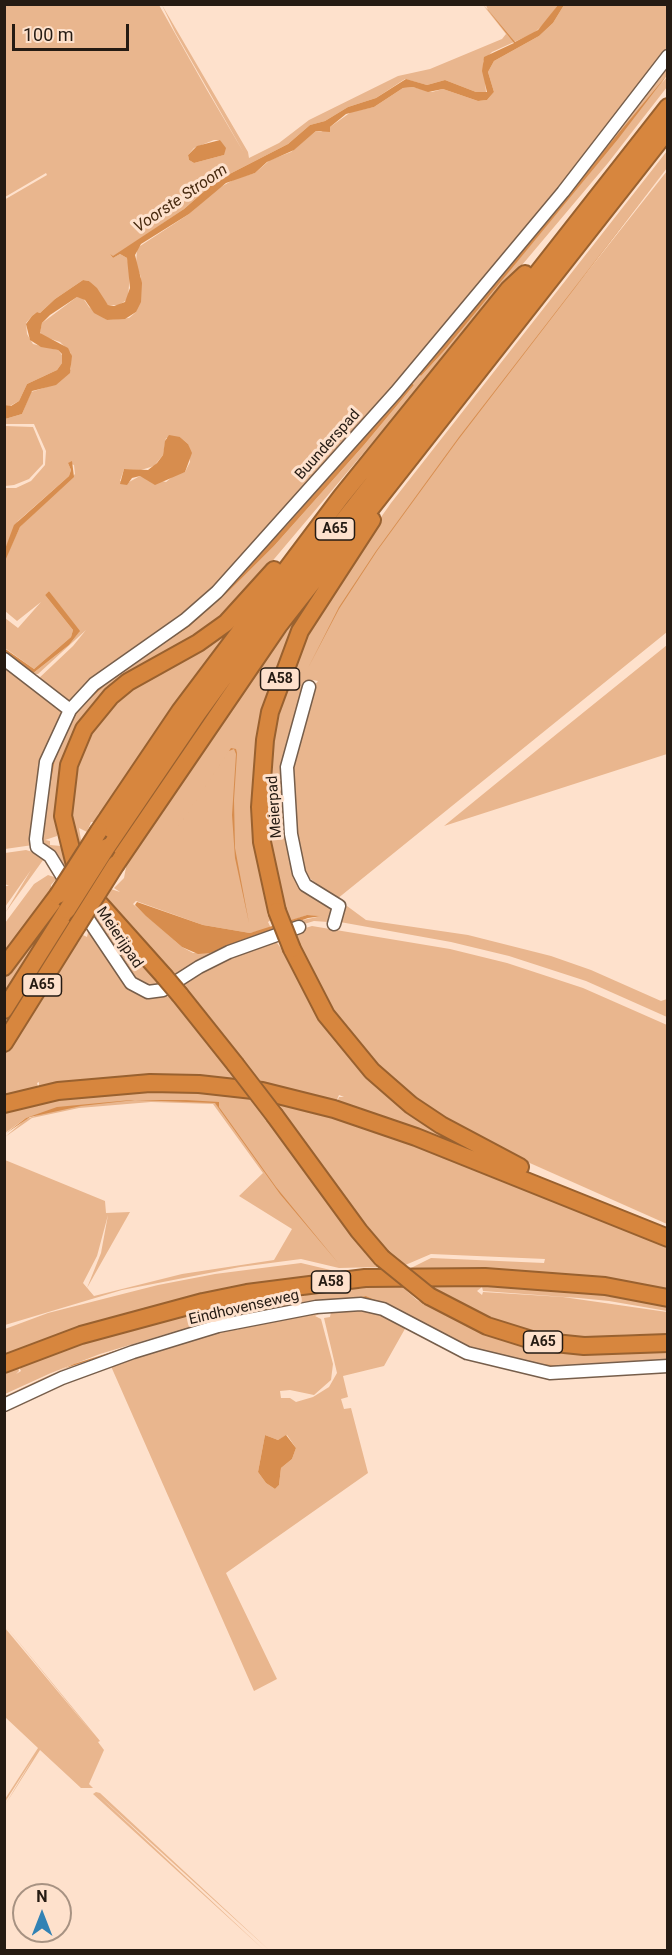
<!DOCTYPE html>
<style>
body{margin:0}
#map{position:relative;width:672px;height:1955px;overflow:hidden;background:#fee1cc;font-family:Roboto,sans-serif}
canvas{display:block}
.frame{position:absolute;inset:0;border:6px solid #251b13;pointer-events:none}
.north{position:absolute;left:12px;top:1883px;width:60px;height:60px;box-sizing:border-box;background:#fee1cc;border:2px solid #a79282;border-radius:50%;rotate:0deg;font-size:16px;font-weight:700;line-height:24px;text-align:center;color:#251b13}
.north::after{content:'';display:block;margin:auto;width:21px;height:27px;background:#3282b4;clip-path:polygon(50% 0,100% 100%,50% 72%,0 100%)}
.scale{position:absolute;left:12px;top:24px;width:117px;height:27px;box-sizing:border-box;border:3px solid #251b13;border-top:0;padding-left:8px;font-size:18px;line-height:21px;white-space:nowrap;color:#251b13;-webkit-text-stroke:4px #fee1cc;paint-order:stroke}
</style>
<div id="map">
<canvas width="672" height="1955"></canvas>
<div class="frame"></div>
<div class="north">N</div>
<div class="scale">100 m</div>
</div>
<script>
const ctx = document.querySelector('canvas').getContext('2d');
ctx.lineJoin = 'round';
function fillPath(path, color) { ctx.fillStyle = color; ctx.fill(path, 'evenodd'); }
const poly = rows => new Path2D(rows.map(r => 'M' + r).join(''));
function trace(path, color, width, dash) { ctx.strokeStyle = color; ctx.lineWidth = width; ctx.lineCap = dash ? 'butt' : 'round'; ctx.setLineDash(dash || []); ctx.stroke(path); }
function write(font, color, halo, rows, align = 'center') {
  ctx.font = font + ' Roboto,sans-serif'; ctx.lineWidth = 6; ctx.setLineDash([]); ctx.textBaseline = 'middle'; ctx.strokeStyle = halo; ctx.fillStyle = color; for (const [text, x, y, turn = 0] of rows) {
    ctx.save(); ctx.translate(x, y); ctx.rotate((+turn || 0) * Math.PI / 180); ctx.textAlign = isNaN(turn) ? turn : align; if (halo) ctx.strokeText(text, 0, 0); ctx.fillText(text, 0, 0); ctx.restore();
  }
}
fillPath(poly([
 [5,5,159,5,207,90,244,153,175,32,162,5,248,152,249,158,279,143,309,120,398,76,430,69,502,39,506,34,483,5,488,10,486,5,558,5,546,22,534,33,492,52,483,61,486,92,476,92,445,80,427,85,405,79,376,98,348,107,325,121,310,125,288,144,216,181,184,209,113,257,110,254,113,258,120,254,127,258,130,271,128,299,119,305,108,305,89,281,83,280,55,299,40,313,37,312,32,316,26,323,27,334,33,344,58,350,62,355,62,363,57,370,27,384,19,401,10,406,4,405,4,200,47,175,46,173,5,197],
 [214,140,220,140,224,155,194,163,189,160,188,155,194,148],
 [564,5,667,5,667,52,401,383,219,585,71,704,37,680,73,646,86,630,38,674,32,674,69,645,79,632,49,591,45,595,73,630,71,637,34,669,5,648,5,618,18,628,41,602,17,621,5,611,4,561,20,527,75,474,74,465,68,463,71,470,69,476,18,521,5,549,5,488,16,488,31,481,45,465,46,451,34,424,5,424,5,419,22,414,31,392,56,384,71,369,71,353,60,342,42,336,40,332,42,323,77,297,83,298,89,307,107,320,129,318,136,312,141,277,136,265,137,248,189,214,217,189,235,179,255,173,270,160,291,152,316,131,321,132,330,127,351,112,374,107,403,88,413,87,432,92,443,89,478,101,487,100,494,92,488,72,494,61,539,36,553,23],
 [180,437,188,444,190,462,185,472,177,473,166,482,140,476,129,482,120,481,124,469,141,470,154,466,163,455,166,438],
 [667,60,667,75,662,83,667,77,667,87,608,163,248,590,222,617,196,636,126,676,89,710,73,736,62,765,57,796,57,836,45,840,50,841,50,845,61,846,68,863,62,872,56,860,40,846,39,840,48,761,60,732,72,712,88,692,114,671,196,614,224,587,405,385,565,192],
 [595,166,444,351,421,376,418,374],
 [411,382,414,385,364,445,274,546,226,594,189,627,117,675,82,706,66,730,56,753,49,781,46,817,43,820,46,778,52,755,65,726,82,702,115,672,182,627,210,604,286,526],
 [667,151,667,168,573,290,667,171,667,632,337,899,304,874,301,875,292,825,293,758,309,692,318,681,313,680,305,691,290,753,287,788,289,828,298,876,329,902,333,915,328,922,314,921,291,928,290,924,298,921,322,916,307,915,290,921,285,915,271,859,267,819,268,767,275,722,281,692,301,641,331,588,391,503],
 [5,426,33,427,43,451,43,464,29,479,14,485,5,486],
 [279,568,101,815,99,813,95,822,91,822,87,832,79,828,81,840,84,839,74,853,70,840,70,769,109,701,193,649],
 [330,573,262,736,272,910,269,914,271,920,268,922,271,928,250,933,203,925,136,901,133,904,182,947,193,953,210,953,271,931,177,976,104,902,111,889,120,892,114,888,124,878,127,862,227,712],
 [667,645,667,754,444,826,553,737],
 [4,662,66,709,33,845,5,849],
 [26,850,46,856,5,913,31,870,5,907,5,886,9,886,5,884,5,853],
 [48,875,57,878,51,885,51,892,5,956,5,923,34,884],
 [347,906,366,920,468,935,551,956,591,970,661,1001,667,999,667,1017,586,981,509,956,451,942,340,922,343,909],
 [56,911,57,912,5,997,5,970],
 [98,912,159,979,160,987,142,988,92,921],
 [312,926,450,949,507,963,583,988,667,1025,667,1224,487,1144,425,1107,383,1072,335,1017,292,932],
 [89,928,129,983,175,999,237,1080,182,1075,120,1076,39,1087,39,1082,37,1083,38,1087,5,1095,4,1055,75,942,78,943,83,935,87,937],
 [274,939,293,964,329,1024,376,1078,428,1120,508,1164,337,1102,339,1097,344,1097,339,1095,336,1102,261,1083,180,981,206,964],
 [144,1088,248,1094,366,1250,365,1253,379,1267,339,1268,301,1259,240,1267,122,1290,5,1325,5,1160,105,1201,106,1213,130,1212,87,1288,101,1253,108,1215,97,1256,83,1283,94,1296,182,1274,274,1260,292,1229,239,1196,263,1173,213,1104,151,1102,79,1108,32,1118,5,1137,26,1119,41,1114,26,1118,5,1133,5,1108],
 [274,1099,378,1129,667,1244,667,1292,407,1270,431,1258,544,1263,545,1259,431,1254,403,1266,364,1225],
 [301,1263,339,1272,383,1270,309,1279,5,1358,5,1329,48,1313,158,1285,215,1274],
 [428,1284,573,1291,667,1305,667,1311,609,1301,579,1298,483,1291,482,1287,477,1291,482,1295,483,1292,563,1297,667,1312,667,1334,616,1335,617,1337,667,1335,667,1340,616,1343,504,1330],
 [400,1285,417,1300,488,1334,667,1349,667,1359,645,1361,667,1360,667,1364,584,1372,494,1360,374,1303,210,1329,5,1403,5,1396,50,1375,183,1330,227,1319,349,1299,366,1298,385,1305,366,1296,290,1305,225,1318,183,1329,100,1354,51,1373,5,1394,5,1373,18,1367,19,1371,16,1374,21,1371,19,1367,89,1341,183,1315,250,1301,305,1296,306,1293],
 [360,1307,381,1310,462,1353,522,1371,581,1376,667,1370,577,1377,537,1375,502,1368,464,1356,406,1327,384,1366,343,1376,348,1397,341,1399,344,1409,351,1408,368,1473,226,1573,277,1679,254,1691,110,1364,5,1409,5,1407,85,1371,143,1351,232,1328,238,1330,240,1326,317,1312,319,1314,315,1316,321,1319,333,1364,331,1380,314,1395,290,1390,280,1391,281,1398,290,1398,296,1402,313,1397,329,1387,337,1373,324,1318,330,1317,331,1312,324,1313,325,1311],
 [265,1435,278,1440,287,1435,296,1448,292,1459,281,1468,279,1485,275,1489,266,1483,258,1472],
 [4,1624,100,1741,98,1742,104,1750,89,1784,93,1788,81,1788,40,1750,5,1805,34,1757,5,1802,5,1799,38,1748,5,1717,5,1628,94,1735],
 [96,1792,100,1793,269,1950,97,1794,264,1950,93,1794]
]), '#e9b68e');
fillPath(poly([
 [484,5,515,42,538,30,558,5,564,5,553,23,539,36,494,61,488,72,494,92,487,100,478,101,443,89,428,92,413,87,403,88,374,107,346,114,330,127,330,132,316,131,294,150,267,162,255,173,226,183,189,214,141,244,135,255,142,283,141,302,136,312,125,319,107,320,94,313,85,300,77,297,50,315,42,323,40,333,68,348,72,356,70,373,56,385,32,391,22,414,5,419,5,405,11,406,19,401,27,384,57,370,62,363,62,354,58,350,41,347,30,340,26,324,32,316,37,312,40,313,55,299,83,280,89,281,97,288,108,305,114,306,125,302,130,288,127,258,120,254,113,258,110,254,113,256,184,209,216,181,288,144,310,125,325,121,348,107,376,98,406,79,427,85,445,80,476,92,487,92,482,71,484,57,514,43],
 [667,75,618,139,444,351,421,376,418,374],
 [220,140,226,148,224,155,194,163,189,160,188,155,197,146],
 [667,168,458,440,377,551,339,609,308,668,339,607,376,551,459,437],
 [411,382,414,385,364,445,274,546,226,594,189,627,117,675,82,706,66,730,56,753,44,820,46,778,65,726,87,696,210,604,286,526],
 [169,435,180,437,188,444,192,453,185,472,155,485,140,476,132,478,127,485,120,484,124,469,148,470,157,463,163,455,165,441],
 [72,461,74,477,20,527,5,561,5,549,14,525,69,476,71,470,68,463],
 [49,591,80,631,69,645,32,674,5,653,4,648,34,669,71,637,73,630,45,595],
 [231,748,236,749,237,753,234,800,235,848,249,923,235,858,232,815,236,754,234,749,229,751,152,866],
 [137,902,203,925,250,933,307,915,322,916,308,918,210,953,198,954,182,947,146,916,135,905],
 [131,1100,186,1100,219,1102,219,1107,276,1187,339,1264,280,1194,215,1103,135,1100,81,1106,30,1117,5,1134,26,1118,57,1107],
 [366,1296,382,1303,454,1343,515,1362,578,1367,667,1360,577,1368,514,1362,453,1343,366,1298,284,1308,183,1330,66,1368,5,1396,74,1364,183,1329,265,1310],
 [265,1435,278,1440,286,1435,296,1448,292,1459,281,1468,279,1485,275,1489,266,1483,258,1472]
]), '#d78d4e');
const minor = poly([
 [4,659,70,710],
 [309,687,287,767,291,834,299,873,305,885,339,906,334,924],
 [69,887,50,856,37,847,36,839,46,762,70,710,94,684,185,620,217,592,396,392,563,192,668,56],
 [82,910,131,983,148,992,163,990,199,967,229,952,299,927],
 [4,1405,62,1378,133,1352,218,1326,316,1307,361,1304,383,1309,467,1353,550,1373,668,1366]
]);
const highway = poly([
 [99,831,180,711,341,497,509,289,525,274],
 [107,847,198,713,267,618,668,107],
 [116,864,279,625,668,130],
 [277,911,262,842,260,807,265,740,270,712,300,631,372,520],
 [292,949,326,1015,372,1071,411,1105,441,1125,520,1167],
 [4,967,58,895],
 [164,976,97,901,75,865,63,816,69,765,84,729,111,696,128,682,198,643,226,623,274,570],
 [180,995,235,1064],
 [4,1010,67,910],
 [4,1043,77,926],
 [4,1104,58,1091,150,1083,199,1084,262,1091,334,1109,416,1137,668,1238],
 [275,1116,359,1231,382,1258],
 [429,1296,487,1326,535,1341,584,1346,668,1343],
 [4,1364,81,1335,203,1302,247,1293,365,1278,485,1277,605,1286,668,1298]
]);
trace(minor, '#765e4b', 15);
trace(highway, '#99612f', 20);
trace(minor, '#fff', 12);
trace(highway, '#d7863e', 16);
const highwayBridge = poly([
 [58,895,99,831],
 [67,910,107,847],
 [277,911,292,949],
 [77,926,116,864],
 [164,976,180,995],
 [235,1064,275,1116],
 [382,1258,429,1296]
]);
trace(highwayBridge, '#99612f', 20, []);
trace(highwayBridge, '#d7863e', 16);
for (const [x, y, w] of [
 [335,529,39],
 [280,679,39],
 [42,985,39],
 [331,1282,39],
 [543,1342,39]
]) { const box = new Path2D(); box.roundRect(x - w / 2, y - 11, w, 22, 4.5); ctx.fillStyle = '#fee1cc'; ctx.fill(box); trace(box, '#251b13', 1.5); }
write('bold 14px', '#251b13', null, [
 ["A65",335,529],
 ["A58",280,679],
 ["A65",42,985],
 ["A58",331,1282],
 ["A65",543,1342]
]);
write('15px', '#251b13', '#fee1cc', [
 ["Buunderspad",328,445,-48],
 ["Meierpad",275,807,-94],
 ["Meierijpad",119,938,56],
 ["Eindhovenseweg",244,1308,-13]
]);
write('italic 16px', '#492b10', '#fee1cc', [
 ["Voorste Stroom",181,199,-34]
]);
</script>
